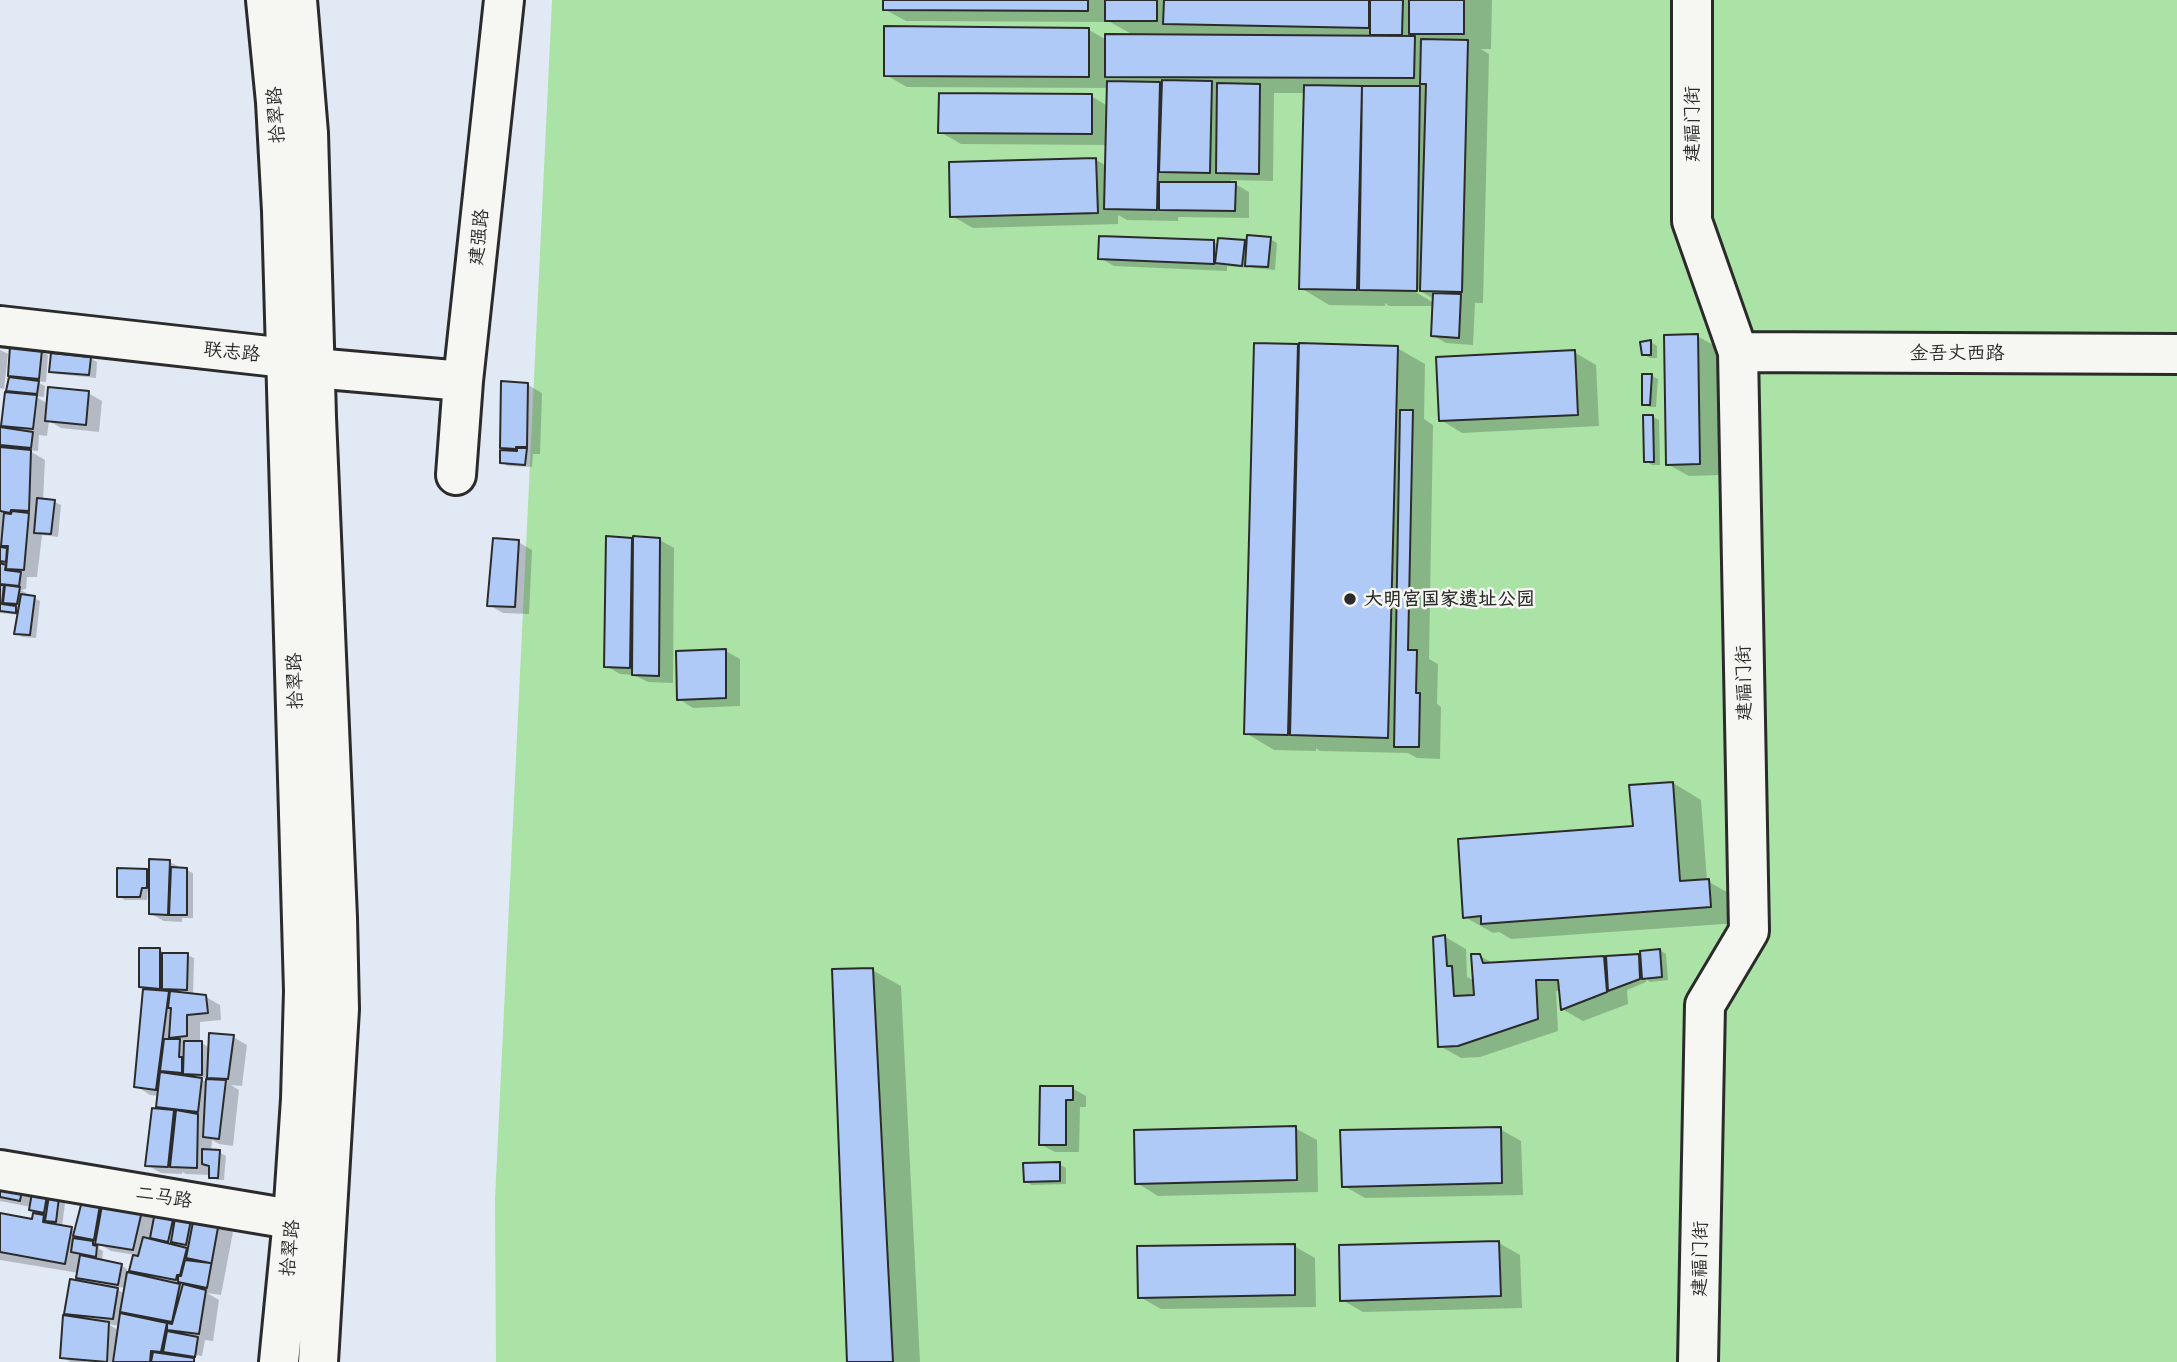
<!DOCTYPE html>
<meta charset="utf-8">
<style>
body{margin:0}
canvas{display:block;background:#e1e9f4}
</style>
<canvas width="2177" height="1362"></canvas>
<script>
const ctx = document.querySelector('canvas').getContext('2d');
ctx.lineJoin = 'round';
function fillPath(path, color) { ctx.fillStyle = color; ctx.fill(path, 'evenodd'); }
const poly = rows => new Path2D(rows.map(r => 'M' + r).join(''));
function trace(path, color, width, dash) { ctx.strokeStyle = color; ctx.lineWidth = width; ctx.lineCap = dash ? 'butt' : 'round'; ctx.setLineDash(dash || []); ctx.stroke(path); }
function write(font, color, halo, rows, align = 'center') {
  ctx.font = font + ' Mali,"LXGW WenKai TC",sans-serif'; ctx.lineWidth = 5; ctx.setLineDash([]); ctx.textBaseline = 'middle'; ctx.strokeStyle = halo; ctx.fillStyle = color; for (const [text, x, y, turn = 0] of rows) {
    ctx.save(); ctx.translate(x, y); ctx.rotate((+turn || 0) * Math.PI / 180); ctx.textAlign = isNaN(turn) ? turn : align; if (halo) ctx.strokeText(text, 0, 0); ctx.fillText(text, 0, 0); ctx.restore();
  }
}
fillPath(poly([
 [552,0,2177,0,2177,1362,496,1362,495,1199]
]), '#abe3a7');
fillPath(poly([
 [884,0,1492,0,1491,49,1481,49,1489,54,1483,303,1475,303,1473,345,1446,343,1432,335,1434,306,1389,306,1385,303,1385,306,1329,305,1301,288,1306,93,1274,93,1273,181,1231,180,1231,184,1235,184,1249,192,1249,218,1178,217,1178,221,1127,220,1118,215,1118,224,973,228,952,216,1096,160,1107,166,1107,145,961,144,940,132,1091,96,1108,106,1108,88,907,87,886,75,1089,30,1107,40,1135,36,1110,22,906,21,884,9],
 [1410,285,1434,299,1434,303,1409,288],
 [1270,239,1277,243,1275,270,1253,268,1249,266,1248,268,1227,266,1227,271,1114,266,1100,258,1214,242,1219,245,1244,242,1248,244],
 [1697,336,1719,348,1721,475,1689,476,1667,464],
 [1651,342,1657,346,1657,358,1650,358,1643,354],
 [1256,345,1397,348,1425,364,1424,419,1433,425,1429,659,1438,664,1437,704,1441,707,1440,759,1417,758,1408,753,1320,751,1316,748,1316,751,1274,750,1246,733],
 [0,350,8,354,4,389,0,388],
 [41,352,48,355,46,382,35,381,45,386,44,397,35,396,48,404,88,393,102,401,99,432,61,428,49,421,47,436,39,435,38,451,28,450,45,460,43,500,55,502,61,505,58,537,42,535,37,577,27,577,26,589,21,590,26,593,25,596,34,598,40,601,36,638,22,637,16,633,18,615,0,613,0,586,5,586,0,583,0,429,12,430,3,425,16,395,8,390,11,376],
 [1574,352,1596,365,1599,426,1462,433,1441,420],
 [90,358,97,362,96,378,57,374,51,371],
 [1652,376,1658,379,1656,407,1650,407,1643,404],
 [528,385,542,393,540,454,533,454,532,467,508,466,501,462,511,452,501,447],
 [1653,417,1659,420,1660,465,1652,465,1646,461],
 [608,538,660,540,674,548,673,683,648,682,634,675,620,674,606,666],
 [518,542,532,550,529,614,503,613,489,605],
 [726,651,740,659,740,706,693,708,679,699,678,653],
 [1673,783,1701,800,1707,881,1736,897,1738,923,1511,939,1499,932,1493,933,1465,917,1634,828],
 [169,862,193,873,193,918,182,918,182,922,164,921,150,913,150,890,148,890,147,900,125,900,118,896,146,871,150,873],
 [1445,937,1466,949,1467,977,1475,981,1480,956,1495,964,1604,958,1608,961,1638,956,1642,958,1660,950,1666,954,1668,980,1650,982,1646,979,1646,982,1627,990,1628,1004,1583,1021,1562,1009,1561,991,1556,991,1558,1031,1480,1057,1461,1058,1440,1046],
 [160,950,166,954,187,955,194,958,193,995,206,997,220,1005,221,1020,200,1022,200,1042,210,1048,233,1037,247,1045,242,1086,231,1085,239,1090,233,1146,219,1144,212,1140,211,1152,219,1152,226,1156,224,1180,217,1180,211,1175,186,1174,182,1172,182,1174,161,1173,147,1165,159,1096,150,1095,136,1086,151,992,141,986],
 [197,1077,208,1078,208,1083],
 [172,1107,180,1108,171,1118],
 [872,970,901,986,920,1362,849,1362],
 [1072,1088,1086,1096,1086,1107,1080,1107,1079,1152,1055,1152,1040,1144],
 [1295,1128,1317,1140,1318,1192,1158,1196,1137,1183],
 [1500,1129,1521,1141,1523,1195,1365,1198,1344,1186],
 [1059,1164,1066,1168,1066,1184,1032,1185,1025,1181],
 [0,1183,66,1195,62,1227,76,1232,83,1203,103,1209,140,1209,156,1218,156,1214,219,1224,233,1232,221,1295,207,1293,219,1300,213,1341,205,1340,202,1356,176,1352,176,1356,187,1357,195,1362,71,1362,62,1357,77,1319,66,1313,88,1284,78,1278,79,1273,0,1260,0,1215,33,1221,42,1216,31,1209,31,1207,0,1201],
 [99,1244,111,1251,135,1255,131,1270,143,1276,127,1273,127,1269,121,1265,102,1262,103,1251,99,1249],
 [184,1251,200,1260,186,1261,180,1271],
 [111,1286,126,1288,125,1294],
 [108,1324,120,1326,120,1331],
 [1499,1243,1520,1255,1522,1308,1363,1312,1342,1300],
 [1294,1246,1315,1258,1316,1307,1161,1309,1140,1297]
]), '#0003');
const building = poly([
 [883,0,1088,0,1088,11,883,10,883,0],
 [1105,0,1157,0,1157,21,1105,21,1105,0],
 [1164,0,1369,0,1369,28,1163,24,1164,0],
 [1370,0,1403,0,1402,35,1370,35,1370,0],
 [1409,0,1464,0,1464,34,1409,34,1409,0],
 [884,26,1089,28,1089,77,884,76,884,26],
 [1105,34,1415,36,1414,78,1105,77,1105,34],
 [1421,39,1468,40,1462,292,1420,291,1426,84,1420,84,1421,39],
 [1162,80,1212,81,1210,173,1159,172,1162,80],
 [1107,81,1160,82,1157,210,1104,209,1107,81],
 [1217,83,1260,84,1259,174,1216,173,1217,83],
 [1304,85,1362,86,1357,290,1299,289,1304,85],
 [1362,86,1420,86,1417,291,1359,290,1362,86],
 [939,93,1092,94,1092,134,938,133,939,93],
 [1096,158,1098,213,950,217,949,162,1096,158],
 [1159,182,1236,182,1235,211,1159,210,1159,182],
 [1247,235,1271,237,1268,267,1245,266,1247,235],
 [1099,236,1214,240,1214,264,1098,259,1099,236],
 [1218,238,1245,240,1242,266,1215,263,1218,238],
 [1433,293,1461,294,1459,338,1431,336,1433,293],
 [1698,334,1700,464,1666,465,1664,335,1698,334],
 [1651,340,1651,355,1642,355,1640,342,1651,340],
 [1254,343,1298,344,1288,735,1244,734,1254,343],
 [1299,343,1398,346,1388,738,1290,735,1299,343],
 [10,346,42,350,39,379,8,376,10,346],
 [1575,350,1578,415,1439,421,1436,357,1575,350],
 [51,353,91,357,89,375,49,372,51,353],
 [1642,374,1652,374,1650,405,1642,405,1642,374],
 [9,377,39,381,37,394,6,391,9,377],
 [501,381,528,383,527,447,516,447,516,449,500,448,501,381],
 [48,387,89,391,86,425,45,421,48,387],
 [5,392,37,395,33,429,1,426,5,392],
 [1400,410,1413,410,1408,650,1417,650,1416,693,1420,693,1419,747,1394,747,1400,410],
 [1643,415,1653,415,1654,462,1644,462,1643,415],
 [0,427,33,432,31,448,0,445,0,427],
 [0,447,31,450,29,511,11,510,10,513,0,511,0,447],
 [517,448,527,448,525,465,500,463,500,450,517,451,517,448],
 [37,498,55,500,51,534,34,533,37,498],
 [12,511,29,513,24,570,6,569,8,546,1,546,4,513,11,514,12,511],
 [606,536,632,538,630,668,604,667,606,536],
 [633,536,660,538,659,676,632,675,633,536],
 [493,538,519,540,515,607,487,606,493,538],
 [0,547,7,548,6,562,0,561,0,547],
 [0,563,6,565,5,570,21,572,19,586,0,584,0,563],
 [0,585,4,585,2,604,16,606,16,613,0,611,0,585],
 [5,585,20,587,17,604,3,603,5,585],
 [21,594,35,596,30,635,14,634,21,594],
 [726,649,726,698,677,700,676,651,726,649],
 [1673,782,1680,881,1709,879,1711,907,1481,924,1481,916,1463,918,1458,839,1633,826,1629,785,1673,782],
 [149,859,170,860,168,915,149,914,149,859],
 [171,867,187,868,187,915,169,915,171,867],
 [117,868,147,869,147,888,142,888,140,897,117,897,117,868],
 [1445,935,1447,966,1452,966,1454,996,1474,995,1471,954,1480,954,1483,963,1604,956,1607,992,1561,1010,1558,980,1536,980,1538,1019,1458,1046,1438,1047,1433,937,1445,935],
 [139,948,160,948,160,989,139,987,139,948],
 [1660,949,1662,977,1642,979,1640,951,1660,949],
 [162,953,188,953,187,990,162,989,162,953],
 [1639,954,1640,979,1608,991,1606,956,1639,954],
 [873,968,893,1362,847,1362,832,969,873,968],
 [143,989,169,991,156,1090,134,1087,143,989],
 [170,991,206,995,208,1013,187,1015,187,1036,169,1038,171,1008,168,1008,170,991],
 [209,1033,234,1035,228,1079,207,1078,209,1033],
 [164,1039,180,1039,179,1057,182,1057,182,1073,160,1071,164,1039],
 [184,1041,202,1041,202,1075,183,1074,184,1041],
 [160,1072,202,1078,198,1112,156,1107,160,1072],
 [206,1079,226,1080,219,1139,203,1137,206,1079],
 [1040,1086,1073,1086,1073,1100,1066,1100,1066,1145,1039,1145,1040,1086],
 [152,1108,174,1110,168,1167,145,1166,152,1108],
 [176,1110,198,1114,197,1168,170,1167,176,1110],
 [1296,1126,1297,1180,1135,1184,1134,1130,1296,1126],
 [1501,1127,1502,1183,1342,1187,1340,1130,1501,1127],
 [202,1149,220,1150,218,1178,209,1178,209,1166,202,1164,202,1149],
 [1060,1162,1060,1181,1024,1182,1023,1163,1060,1162],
 [0,1181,23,1185,20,1201,0,1197,0,1181],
 [33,1187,48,1190,44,1213,29,1210,33,1187],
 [50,1189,60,1189,56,1222,45,1221,50,1189],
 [103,1200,142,1211,133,1250,95,1244,103,1200],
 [82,1201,100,1205,94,1240,73,1236,82,1201],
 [155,1212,174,1215,168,1242,150,1238,155,1212],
 [176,1212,192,1215,186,1245,171,1242,176,1212],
 [0,1213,32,1219,33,1213,44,1215,43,1222,72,1227,65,1264,0,1252,0,1213],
 [194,1217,219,1222,207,1288,178,1282,178,1276,181,1276,185,1260,210,1263,186,1258,194,1217],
 [143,1237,187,1248,180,1275,177,1275,176,1280,129,1271,133,1255,138,1256,143,1237],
 [73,1238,93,1241,93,1245,97,1246,96,1257,71,1252,73,1238],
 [1499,1241,1501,1296,1340,1301,1339,1245,1499,1241],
 [1295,1244,1295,1295,1138,1298,1137,1246,1295,1244],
 [80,1255,122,1264,118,1285,76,1278,80,1255],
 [127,1272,180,1284,172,1322,120,1312,127,1272],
 [70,1279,118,1288,113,1319,64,1314,70,1279],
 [183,1284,206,1290,199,1334,167,1330,167,1323,172,1324,183,1284],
 [120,1313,167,1323,161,1352,151,1351,150,1362,113,1362,120,1313],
 [63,1315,109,1322,107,1362,60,1358,63,1315],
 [167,1331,198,1337,195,1357,163,1352,167,1331],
 [153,1352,194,1358,194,1362,151,1362,153,1352]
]);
fillPath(building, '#b0caf7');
trace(building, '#2b2b2b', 2);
const minor = poly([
 [1692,0,1692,221,1738,352,1749,931,1705,1005,1698,1362],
 [0,326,286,358,314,368,463,381],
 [1738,352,2177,354],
 [456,475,463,381,504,0],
 [0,1170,326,1225]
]);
const major = poly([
 [266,0,276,102,282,211,304,991,301,1099,293,1219,279,1362],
 [297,0,308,133,316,417,337,918,339,1009,318,1362]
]);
trace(minor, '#2b2b2b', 44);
trace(major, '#2b2b2b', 44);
trace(minor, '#f6f6f2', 38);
trace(major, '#f6f6f2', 38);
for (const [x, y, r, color] of [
 [1350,599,7,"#2b2b2b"]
]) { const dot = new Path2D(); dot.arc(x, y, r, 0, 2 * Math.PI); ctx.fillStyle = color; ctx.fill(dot); trace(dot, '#f6f6f2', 2.5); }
write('19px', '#2b2b2b', '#f6f6f2', [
 ["拾翠路",276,115,-94],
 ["建福门街",1692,124,-90],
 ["建强路",479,237,-84],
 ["联志路",232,352,6],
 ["金吾丈西路",1957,353],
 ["拾翠路",295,681,-92],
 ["建福门街",1744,683,-91],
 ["二马路",164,1197,9],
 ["拾翠路",290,1248,-85],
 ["建福门街",1700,1259,-89]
]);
write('bold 19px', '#2b2b2b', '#f6f6f2', [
 ["大明宫国家遗址公园",1364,599]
], 'left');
</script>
